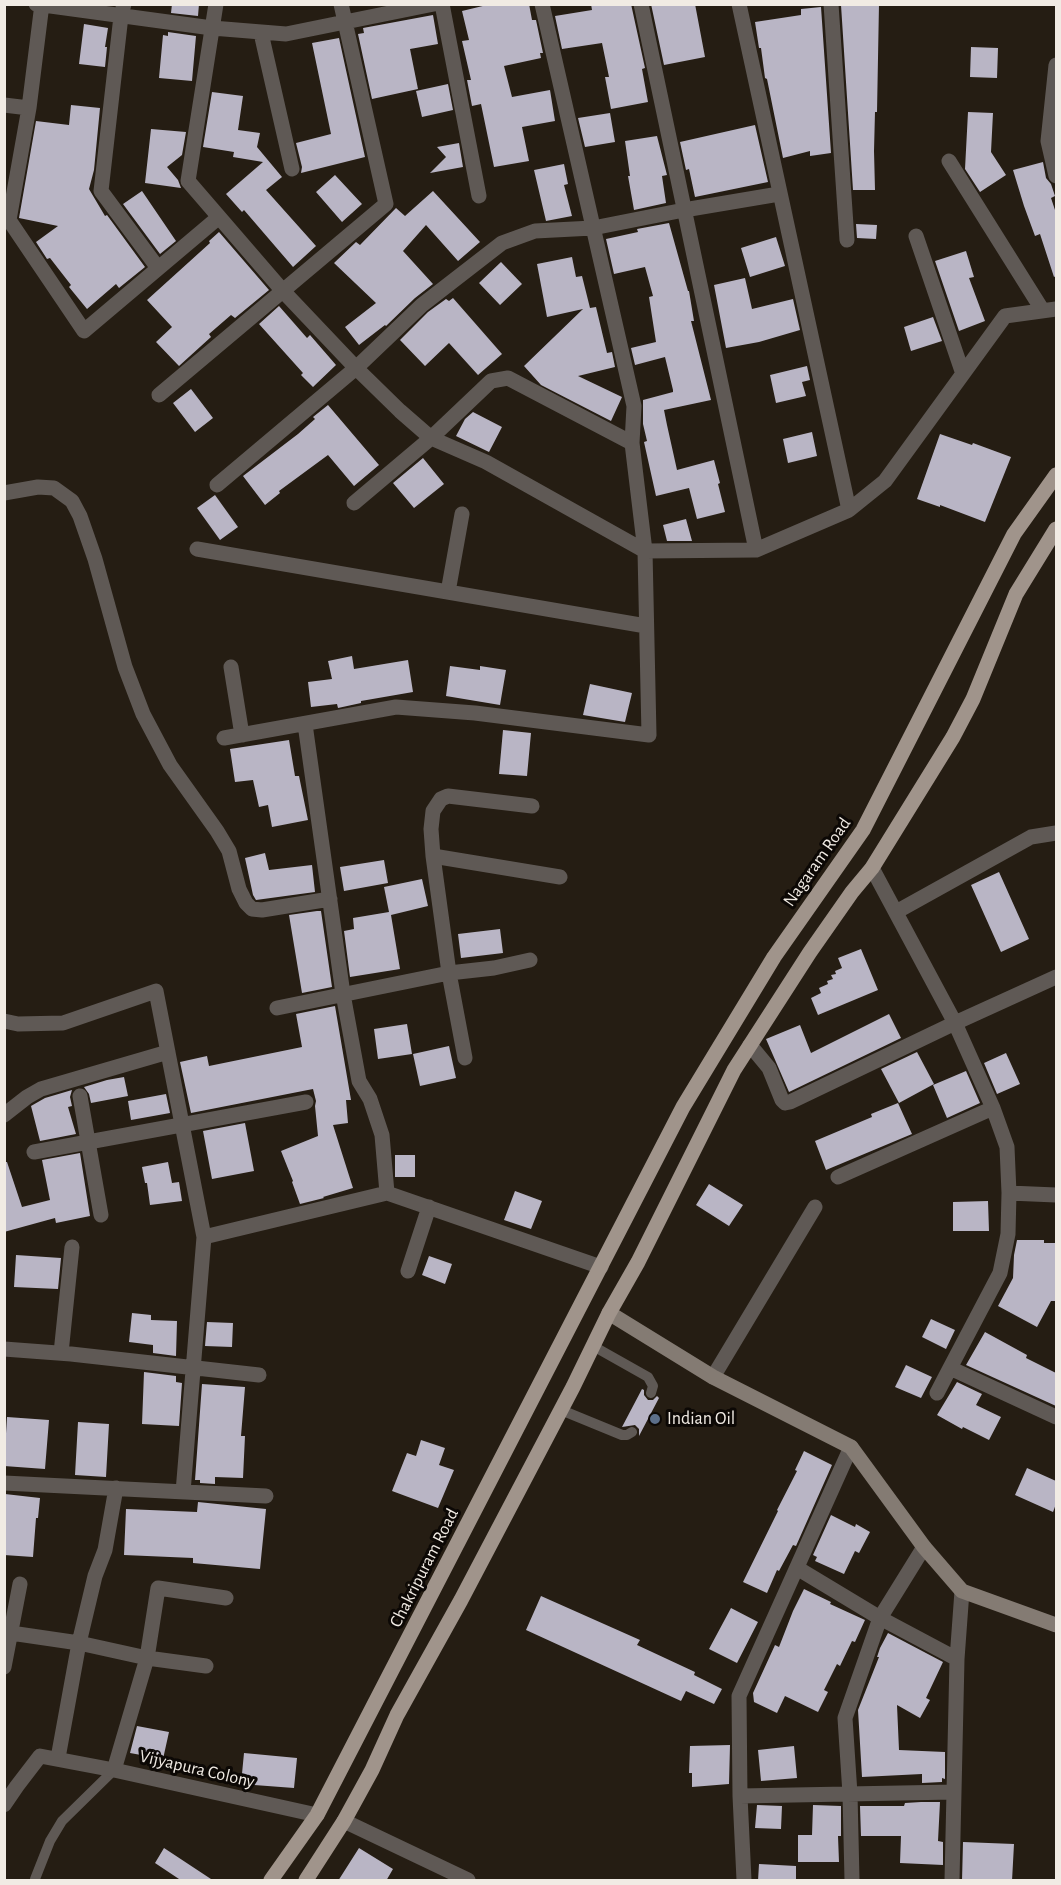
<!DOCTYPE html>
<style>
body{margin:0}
#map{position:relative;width:1061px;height:1885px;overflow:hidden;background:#251d13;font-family:"Alegreya Sans",sans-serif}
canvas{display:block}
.frame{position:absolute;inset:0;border:6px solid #f1ebe4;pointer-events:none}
</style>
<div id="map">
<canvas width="1061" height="1885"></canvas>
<div class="frame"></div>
</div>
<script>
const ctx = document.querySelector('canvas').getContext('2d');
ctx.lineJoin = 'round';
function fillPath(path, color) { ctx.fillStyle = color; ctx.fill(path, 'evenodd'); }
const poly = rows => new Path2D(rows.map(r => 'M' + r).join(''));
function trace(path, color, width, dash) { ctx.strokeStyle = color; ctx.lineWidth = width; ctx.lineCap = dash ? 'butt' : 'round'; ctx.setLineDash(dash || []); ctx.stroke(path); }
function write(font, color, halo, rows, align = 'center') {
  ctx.font = font + ' "Alegreya Sans",sans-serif'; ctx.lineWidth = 6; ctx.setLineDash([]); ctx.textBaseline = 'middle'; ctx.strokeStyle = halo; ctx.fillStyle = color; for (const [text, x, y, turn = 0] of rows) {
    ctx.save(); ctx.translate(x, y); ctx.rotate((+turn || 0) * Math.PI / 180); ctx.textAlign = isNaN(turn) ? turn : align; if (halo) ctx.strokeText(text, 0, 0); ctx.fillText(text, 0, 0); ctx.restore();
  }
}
fillPath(poly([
 [172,4,199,4,198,16,171,13],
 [491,4,529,4,532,20,536,20,543,53,540,53,541,58,504,66,512,97,550,90,555,121,522,127,529,161,494,167,481,104,472,106,467,80,471,80,462,41,469,40,462,11],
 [591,4,631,4,645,68,642,69,648,102,611,109,605,77,609,77,602,43,562,49,555,16,592,10],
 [651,4,695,4,705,57,664,65],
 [879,4,877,112,875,112,874,151,875,190,853,190,841,5],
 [821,7,831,153,810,156,810,151,783,158,767,79,765,78,761,48,759,48,755,22,801,15,801,9],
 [433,15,438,44,410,49,418,89,372,99,358,34,364,33,363,28],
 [84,24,108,28,105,47,107,47,105,67,79,64],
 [168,32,196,36,192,81,159,78,163,35,168,36],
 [339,38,365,157,301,173,302,167,296,143,331,134,312,43],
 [971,47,998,48,997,78,970,77],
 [448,84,453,110,422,117,416,91],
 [212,92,243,96,238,130,260,133,257,147,282,177,266,190,316,246,293,267,244,210,242,212,226,194,263,162,233,157,234,152,203,147],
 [71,105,100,108,94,170,89,189,105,216,107,215,145,267,119,288,116,284,87,309,69,287,71,285,50,258,47,259,36,242,58,226,19,218,36,121,69,125],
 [968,112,993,113,991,152,1006,175,980,192,965,169],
 [610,113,615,142,585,147,578,118],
 [755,125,768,182,695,197,689,169,686,170,680,142],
 [151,129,186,132,182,155,167,167,178,180,181,188,145,183],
 [657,136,667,175,662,176,666,203,634,210,628,176,630,176,625,141],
 [459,143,463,167,430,173,446,157,437,147],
 [1043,162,1046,178,1051,184,1055,196,1051,198,1056,213,1056,276,1054,277,1040,234,1035,236,1024,206,1013,170],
 [564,164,568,184,564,185,572,216,546,221,534,170],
 [335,175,362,204,342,222,316,192],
 [142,191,176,241,160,254,123,204],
 [433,191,480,242,458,261,426,225,403,251,433,284,415,298,386,326,385,325,359,345,345,327,376,303,334,263,356,242,360,245,396,208,405,216],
 [669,223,688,291,689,291,694,321,691,321,711,400,664,410,667,425,677,470,714,460,720,483,718,484,725,512,697,519,689,488,656,496,644,442,647,441,643,424,643,400,673,392,673,390,665,357,635,365,631,348,656,342,649,297,653,296,645,267,614,274,606,239,638,232,637,229],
 [856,224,877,225,876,239,857,238],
 [219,232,269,290,235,318,231,315,209,334,211,337,179,366,156,342,172,327,147,300,210,243,209,241],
 [776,237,785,266,750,277,741,248],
 [966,251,974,277,969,278,985,321,959,331,935,261],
 [572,257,576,277,582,276,590,308,596,307,607,353,612,352,615,367,578,376,622,397,611,421,541,385,524,366,583,309,547,317,537,264],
 [501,262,522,284,500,305,479,283],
 [745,278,752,309,793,299,800,330,759,342,726,348,714,285],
 [453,298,502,354,478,375,449,343,425,366,400,340,428,312,446,299,449,301],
 [279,306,307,338,310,335,336,365,313,387,301,375,303,373,259,324],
 [933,317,942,341,911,351,904,327],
 [807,366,810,380,802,382,806,396,776,403,770,375],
 [191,389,213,418,195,432,173,403],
 [328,405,379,465,354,486,328,455,279,491,280,493,265,505,243,476,298,434,315,419,313,417],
 [473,412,502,427,489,452,456,436,465,419],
 [812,432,817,456,788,463,783,439],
 [940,434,972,445,973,443,1011,457,985,522,940,505,940,507,917,499],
 [423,458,444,484,414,508,393,483],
 [215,495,238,527,220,540,197,508],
 [686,519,692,541,667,541,663,525],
 [352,656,354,669,408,660,413,692,361,701,361,703,338,708,337,704,311,707,308,682,332,679,328,661],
 [450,666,480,670,480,666,506,670,500,705,446,696],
 [590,684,632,693,625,722,583,715],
 [503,730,531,733,527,776,499,774],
 [289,740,295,776,299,776,308,820,272,827,268,805,259,807,253,780,235,782,230,749],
 [265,853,269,870,312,865,315,892,256,900,253,895,245,858],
 [384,860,388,883,344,891,340,867],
 [999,872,1029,939,1001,952,971,885],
 [422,879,428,906,391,915,400,969,350,977,344,931,354,929,353,918,389,912,384,887],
 [317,911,321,911,332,987,302,993,289,915],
 [500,929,503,953,461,958,458,934],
 [861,949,878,990,818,1015,811,998,821,993,819,988,828,984,827,981,833,979,831,975,836,974,835,971,842,968,838,958],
 [335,1006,351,1100,346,1100,348,1123,333,1125,353,1188,323,1197,324,1198,300,1204,292,1182,293,1181,281,1151,318,1136,315,1106,316,1101,313,1089,191,1113,180,1062,207,1056,209,1066,302,1047,296,1014],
 [889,1014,901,1038,789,1092,766,1039,800,1025,811,1053],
 [407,1024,412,1054,378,1059,374,1029],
 [449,1046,456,1078,420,1086,413,1054],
 [917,1052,934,1084,899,1103,881,1069],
 [1006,1053,1020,1084,997,1094,984,1063],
 [966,1071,980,1103,947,1118,933,1085],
 [124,1077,128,1096,91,1103,89,1094,84,1087,107,1080],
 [72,1090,70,1097,72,1106,68,1107,76,1134,40,1141,31,1106,45,1098],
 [166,1094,170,1113,131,1120,128,1101],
 [898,1103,912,1134,826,1170,815,1141,872,1117,871,1114],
 [245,1123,254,1171,212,1179,203,1131],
 [80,1153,90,1216,56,1223,55,1218,4,1232,4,1162,7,1162,22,1207,50,1200,42,1160],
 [395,1155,415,1155,415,1177,395,1177],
 [168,1162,172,1183,179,1182,182,1201,150,1205,147,1183,145,1183,142,1167],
 [709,1184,743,1205,729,1226,696,1205],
 [515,1191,542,1201,531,1229,504,1220],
 [988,1201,989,1231,953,1231,953,1202],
 [1017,1240,1044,1240,1044,1243,1056,1243,1056,1301,1051,1301,1037,1327,998,1306,1013,1278,1014,1255],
 [16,1255,61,1258,58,1289,14,1287],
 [429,1256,452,1264,445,1284,422,1275],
 [132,1313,151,1315,151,1320,177,1321,176,1356,153,1353,153,1345,129,1342],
 [931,1319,955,1330,946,1349,922,1337],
 [207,1322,233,1323,232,1347,205,1346],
 [985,1332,1027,1355,1026,1358,1056,1373,1056,1406,966,1365],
 [906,1365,932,1377,921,1398,895,1387],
 [144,1372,176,1376,176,1382,182,1383,179,1426,142,1424],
 [957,1382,982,1394,976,1405,1001,1417,989,1440,963,1427,962,1429,937,1415],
 [202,1384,245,1387,241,1436,245,1436,243,1478,215,1477,215,1484,200,1483,200,1480,195,1480],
 [642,1389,644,1390,644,1395,648,1400,653,1400,657,1396,659,1398,639,1436,639,1429,635,1425,622,1427],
 [7,1417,49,1420,45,1469,4,1466],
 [78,1422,109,1424,106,1477,75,1475],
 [421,1440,445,1448,439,1465,454,1470,438,1508,392,1491,407,1453,416,1456],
 [804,1451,832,1465,796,1546,793,1545,779,1571,777,1570,767,1593,743,1582,778,1511,777,1510,797,1471,795,1470],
 [1027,1468,1056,1481,1056,1504,1053,1512,1015,1495],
 [5,1494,40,1498,38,1518,36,1518,33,1557,4,1555],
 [198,1502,266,1509,260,1569,193,1563,193,1558,124,1555,126,1509,197,1512],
 [831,1515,855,1527,856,1524,870,1532,859,1553,855,1551,844,1574,815,1561,817,1557,813,1555],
 [804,1589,831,1602,830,1604,865,1620,855,1642,852,1641,840,1666,837,1664,824,1690,828,1692,818,1712,785,1696,777,1713,754,1702,753,1693,775,1645,779,1647,793,1611],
 [541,1596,640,1640,637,1645,695,1672,694,1675,722,1689,714,1704,686,1691,681,1701,526,1630],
 [731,1608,758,1622,737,1663,709,1649],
 [888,1633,943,1662,926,1698,930,1700,920,1718,897,1705,899,1750,945,1752,945,1779,942,1778,942,1782,922,1783,922,1774,862,1777,858,1710,879,1657,877,1657,880,1648],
 [137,1726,169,1732,163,1759,130,1753],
 [730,1745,729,1784,692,1787,692,1773,689,1773,690,1746],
 [794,1746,797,1778,761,1781,758,1750],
 [244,1753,297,1758,294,1788,241,1784],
 [921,1802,940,1802,938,1841,943,1842,943,1865,900,1863,901,1836,861,1836,860,1806,904,1806,905,1803],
 [757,1805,782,1806,781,1829,755,1828],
 [813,1805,841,1806,841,1836,838,1836,839,1862,798,1862,798,1835,812,1835],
 [963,1842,1014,1844,1012,1881,962,1881],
 [164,1848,214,1881,182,1881,155,1863],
 [359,1848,393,1869,386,1881,338,1881],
 [759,1864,796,1866,796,1881,758,1881]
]), '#b9b5c5');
trace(poly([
 [593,1346,648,1377,653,1386,651,1393],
 [561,1410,622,1435,627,1435,632,1432],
 [35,1879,50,1841,62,1821,114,1770]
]), '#5f5955', 10);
trace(poly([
 [36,4,212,28,286,34,434,4],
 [42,4,29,108,9,220,84,331,219,217],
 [124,4,121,16,101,191,158,268],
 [216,4,188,181,282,290,356,368,400,411,431,438,486,462,645,551,756,550,849,510,885,481,1005,316,1056,309],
 [442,4,479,196],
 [641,4,756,550],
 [739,4,849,510],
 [831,4,847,240],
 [261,33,292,169],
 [1056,65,1048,141,1056,176],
 [4,105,29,108],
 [949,161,1043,311],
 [916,236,963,374],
 [159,395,386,204,341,4],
 [217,485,356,368,422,305,502,243,535,231,593,228,684,210,779,194],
 [4,493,38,487,54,488,72,501,80,516,95,559,125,667,143,714,170,765,217,831,229,851,239,889,246,903,252,909,262,910,330,899],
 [354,503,431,438,491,381,508,378,632,443],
 [197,549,646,626],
 [448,592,462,514],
 [231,667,242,735],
 [305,724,343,994,359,1081,370,1099,382,1135,387,1193],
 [224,738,396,707,475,713,649,735,645,551,632,443,634,406,542,4],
 [433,856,560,877],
 [872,868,955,1023,993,1108,1007,1147,1009,1193,1008,1234,1000,1273,950,1368,1056,1417],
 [896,912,1031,837,1056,833],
 [277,1008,449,973,494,968,530,960],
 [4,1021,18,1024,63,1023,156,991,204,1237,183,1492],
 [750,1045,769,1068,782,1100,785,1103,790,1102,955,1023,1056,977],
 [465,1058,449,973,433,856,431,829,433,811,441,799,448,796,532,806],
 [80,1096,101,1215],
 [4,1115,27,1097,41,1089,168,1052],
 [34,1152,306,1102],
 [838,1177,993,1108],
 [1009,1193,1056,1195],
 [204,1237,387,1193,601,1267],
 [408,1271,429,1207],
 [4,1349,71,1354,259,1375],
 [61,1353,72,1247],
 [713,1377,815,1207],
 [937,1393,950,1368],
 [4,1483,266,1496],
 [797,1568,880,1618,957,1659],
 [4,1632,79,1643,147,1658,114,1770,317,1815],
 [206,1666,147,1658,158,1588,226,1598],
 [4,1667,20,1584],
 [58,1758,79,1643,95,1576,105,1550,116,1488],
 [740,1796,954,1792],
 [4,1805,17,1786,40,1756,114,1770],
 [344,1821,468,1880],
 [744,1880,740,1796,739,1696,851,1447],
 [852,1880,850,1794,845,1718,880,1618,924,1547],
 [952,1880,957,1659,962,1591]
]), '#5f5955', 15);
trace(poly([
 [609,1313,713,1377,851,1447,924,1547,962,1591,1056,1625]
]), '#847b73', 15);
trace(poly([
 [271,1880,317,1815,683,1107,774,957,863,830,1014,534,1056,475],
 [306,1880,344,1821,372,1770,397,1715,461,1600,573,1387,609,1313,638,1262,734,1070,810,952,852,892,872,868,953,737,973,699,1016,594,1056,529]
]), '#a0948b', 15);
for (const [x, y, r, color] of [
 [655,1419,6,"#5c6f8a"]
]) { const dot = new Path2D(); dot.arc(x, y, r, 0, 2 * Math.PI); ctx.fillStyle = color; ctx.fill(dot); trace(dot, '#0c0805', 2); }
write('18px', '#f1ebe4', '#0c0805', [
 ["Nagaram Road",817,862,-55],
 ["Chakripuram Road",424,1568,-63],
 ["Vijyapura Colony",197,1769,13]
]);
write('18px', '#f1ebe4', '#0c0805', [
 ["Indian Oil",667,1419]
], 'left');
</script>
